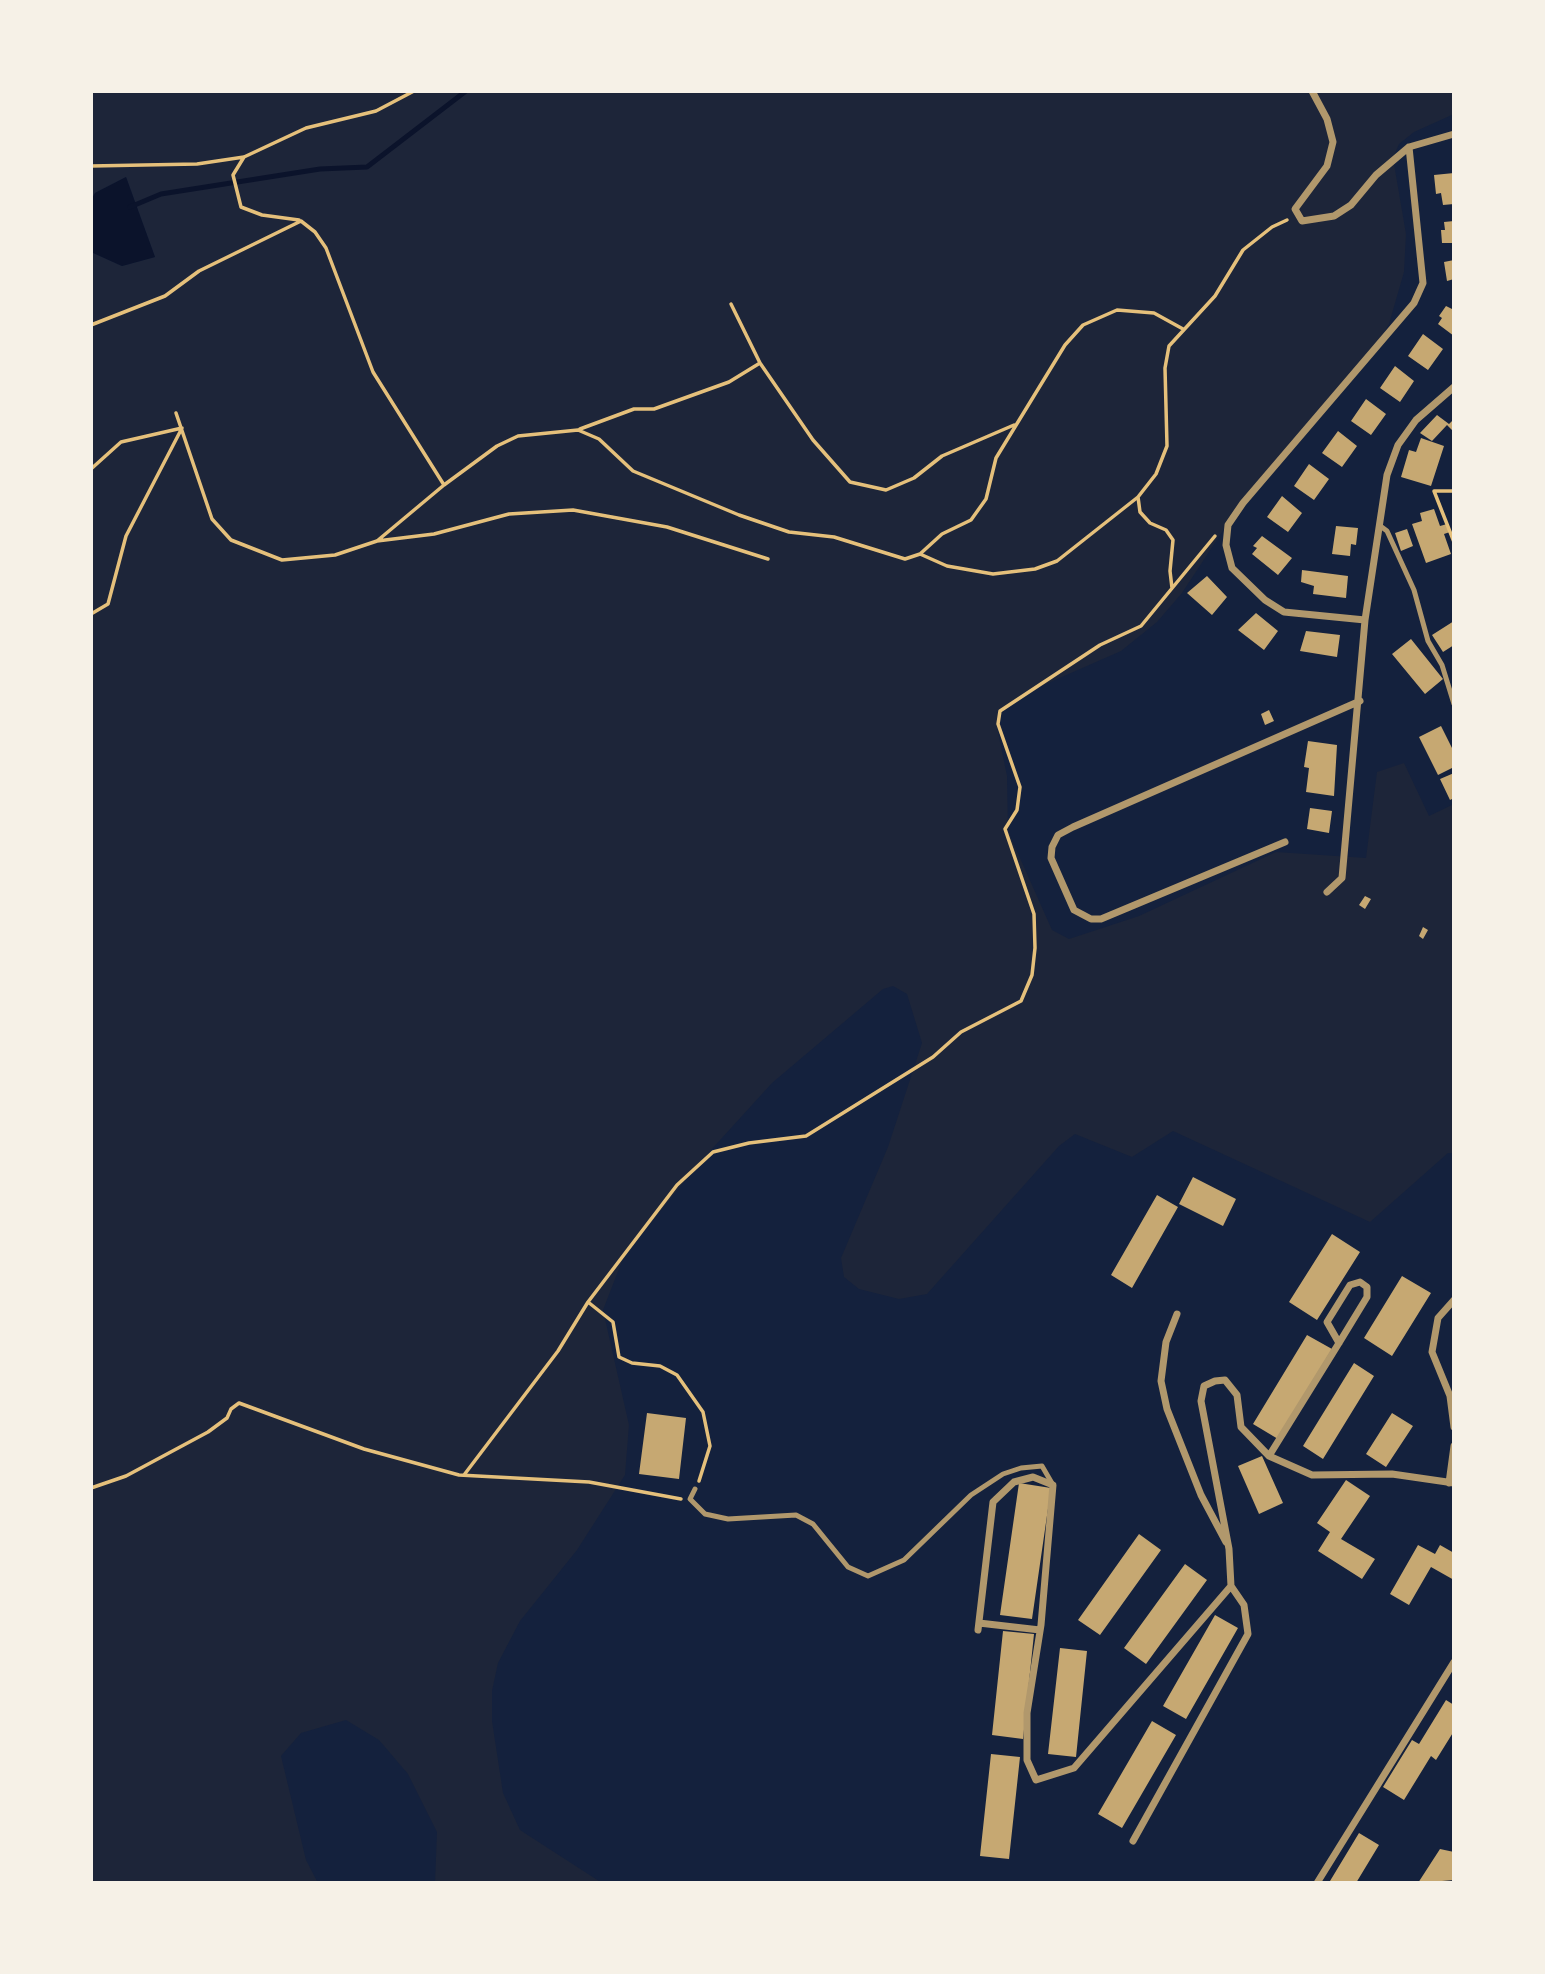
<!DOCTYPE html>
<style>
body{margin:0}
#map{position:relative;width:1545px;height:1974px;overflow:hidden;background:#14213d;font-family:Inter,sans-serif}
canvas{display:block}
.frame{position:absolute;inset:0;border:93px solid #f6f1e7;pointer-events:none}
</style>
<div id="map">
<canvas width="1545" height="1974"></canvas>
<div class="frame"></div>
</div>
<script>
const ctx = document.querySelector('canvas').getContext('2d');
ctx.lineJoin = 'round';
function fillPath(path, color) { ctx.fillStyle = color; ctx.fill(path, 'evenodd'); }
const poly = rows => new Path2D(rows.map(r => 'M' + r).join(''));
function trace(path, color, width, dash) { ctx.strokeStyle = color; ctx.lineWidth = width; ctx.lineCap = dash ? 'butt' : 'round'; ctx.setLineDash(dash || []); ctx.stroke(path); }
fillPath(poly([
 [91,91,1454,91,1454,114,1414,132,1399,144,1393,158,1406,234,1404,272,1389,324,1367,363,1243,500,1182,593,1157,622,1121,651,1021,695,1000,711,997,727,1007,776,1008,831,1052,930,1069,939,1139,916,1276,852,1366,858,1377,772,1404,763,1429,816,1454,804,1454,1153,1448,1153,1370,1222,1173,1131,1132,1157,1075,1134,1059,1146,927,1294,899,1299,859,1289,844,1277,841,1258,888,1147,922,1043,907,994,893,986,883,989,772,1083,701,1161,624,1256,603,1310,629,1425,625,1475,577,1550,520,1621,498,1663,492,1691,492,1721,503,1793,520,1830,602,1883,435,1883,437,1832,408,1774,379,1740,346,1720,301,1733,281,1756,306,1860,318,1883,91,1883,91,252,122,266,155,257,126,177,95,193,91,200]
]), '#1d2539');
fillPath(poly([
 [126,177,155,257,122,266,91,252,91,200,95,193]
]), '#0b132b');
trace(poly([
 [130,207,161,194,320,169,367,167,466,91]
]), '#0b132b', 5);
fillPath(poly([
 [1454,173,1454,204,1443,205,1441,193,1436,194,1434,175],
 [1454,221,1454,243,1442,243,1441,230,1445,230,1444,222],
 [1454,260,1454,279,1447,281,1444,262],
 [1446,306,1454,310,1454,336,1438,324,1442,318,1439,316],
 [1423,334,1443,349,1428,370,1408,356],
 [1395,366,1414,381,1400,402,1380,388],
 [1366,399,1386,414,1371,435,1351,421],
 [1437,415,1449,424,1454,419,1454,432,1447,425,1432,441,1420,433],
 [1338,431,1357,446,1342,467,1322,453],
 [1421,438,1444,446,1431,486,1401,477,1409,450,1416,452],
 [1309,464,1329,479,1314,500,1294,486],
 [1282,496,1302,513,1288,532,1267,517],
 [1434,509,1440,526,1447,524,1450,532,1444,534,1451,554,1426,563,1412,524,1422,521,1420,513],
 [1336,526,1358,528,1356,545,1351,544,1350,556,1332,554],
 [1407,529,1413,546,1401,551,1395,533],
 [1262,536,1292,558,1278,575,1252,554,1257,548,1253,546],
 [1302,570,1348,576,1346,598,1313,594,1314,586,1301,582],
 [1207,576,1227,597,1212,615,1187,593],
 [1256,613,1278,631,1264,650,1238,630],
 [1454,621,1454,645,1443,652,1432,635],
 [1306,631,1340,635,1337,657,1300,651],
 [1411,639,1443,679,1425,694,1392,654],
 [1269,710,1274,721,1265,725,1261,714],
 [1441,726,1454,752,1454,767,1438,775,1419,737],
 [1308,741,1337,745,1334,796,1306,792,1309,768,1304,767],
 [1454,773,1454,798,1450,800,1440,779],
 [1310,808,1332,811,1329,833,1307,829],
 [1365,896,1371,899,1365,909,1359,905],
 [1423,927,1428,930,1423,939,1419,936],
 [1193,1177,1236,1199,1223,1226,1179,1204],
 [1157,1195,1178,1207,1132,1288,1111,1275],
 [1332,1234,1360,1252,1317,1320,1289,1302],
 [1402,1276,1431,1293,1392,1356,1364,1338],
 [1307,1335,1332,1349,1278,1439,1253,1424],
 [1354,1363,1374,1376,1323,1459,1303,1446],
 [647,1413,686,1418,679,1479,639,1474],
 [1392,1413,1413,1426,1386,1467,1366,1454],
 [1262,1456,1283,1503,1259,1514,1238,1466],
 [1346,1480,1370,1496,1341,1539,1375,1559,1362,1579,1318,1551,1330,1532,1317,1523],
 [1019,1483,1051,1488,1032,1619,1000,1615],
 [1139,1534,1161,1550,1100,1635,1078,1620],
 [1418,1545,1435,1554,1440,1545,1454,1553,1454,1580,1431,1567,1409,1605,1390,1594],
 [1185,1564,1207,1580,1146,1664,1124,1648],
 [1215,1615,1238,1628,1186,1719,1163,1706],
 [1003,1631,1034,1634,1023,1739,992,1735],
 [1060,1648,1087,1651,1076,1757,1048,1754],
 [1446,1700,1454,1705,1454,1731,1436,1760,1431,1756,1404,1800,1383,1787,1412,1740,1419,1744],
 [1152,1721,1176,1735,1122,1828,1098,1814],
 [991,1754,1020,1757,1009,1859,980,1856],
 [1359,1833,1379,1845,1356,1883,1333,1883,1330,1881],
 [1440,1849,1454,1852,1454,1880,1418,1883]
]), '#c6a872');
trace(poly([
 [244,157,233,175,241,207,262,215,299,220],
 [91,166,197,164,244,157,306,128,376,111,414,91],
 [731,304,760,363,813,440,850,482,886,490,914,478,942,456,1014,425],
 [91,325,165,296,199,271,301,221,315,232,326,248,373,372,444,485,497,446,518,436,578,430,599,439,633,471,739,515,789,532,834,537,905,559,920,554,942,534,971,520,986,499,996,458,1065,345,1083,325,1117,310,1154,313,1183,329],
 [176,413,212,519,231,540,282,560,335,555,377,541,444,485],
 [580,429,634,409,654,409,729,382,760,363],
 [91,469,121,442,182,428],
 [1454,491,1434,491,1454,542],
 [377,541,434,534,509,514,573,510,667,527,768,559],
 [920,554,947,566,993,574,1035,569,1057,561,1138,497],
 [1172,588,1170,571,1173,540,1166,530,1150,523,1140,512,1138,497,1156,474,1167,446,1165,368,1169,346,1215,296,1243,250,1272,227,1287,220],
 [91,614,108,604,126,536,182,428],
 [588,1302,613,1322,619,1357,632,1363,660,1366,677,1375,703,1412,710,1446,699,1481],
 [464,1475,558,1351,588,1302,677,1185,713,1152,749,1143,806,1136,933,1057,961,1032,1021,1001,1032,975,1035,948,1034,914,1005,829,1017,810,1020,787,998,724,1000,711,1100,645,1141,626,1215,536],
 [91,1488,126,1476,208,1432,227,1418,231,1409,239,1403,364,1449,459,1475,589,1482,681,1499]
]), '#e5c07b', 3.5);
trace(poly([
 [1379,525,1387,531,1414,590,1428,641,1442,665,1454,704],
 [695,1489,690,1499,705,1514,728,1519,796,1515,813,1524,848,1567,868,1576,904,1560,971,1495,1003,1474,1021,1468,1042,1466,1053,1485]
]), '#b1986c', 5);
trace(poly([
 [1312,91,1327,119,1333,142,1327,166,1295,209,1302,221,1334,216,1351,205,1376,175,1409,147,1454,134],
 [1365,620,1284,612,1265,600,1232,568,1226,545,1228,525,1243,503,1414,303,1423,283,1409,147],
 [1285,842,1101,919,1091,919,1074,910,1051,858,1052,847,1058,835,1073,827,1360,701],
 [1327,892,1342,878,1365,620,1387,475,1398,445,1416,420,1454,387],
 [1454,1300,1438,1318,1432,1352,1450,1396,1454,1427],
 [1177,1314,1166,1342,1161,1381,1167,1409,1201,1495,1226,1542],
 [1269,1456,1339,1343,1367,1297,1367,1287,1360,1282,1350,1285,1327,1322,1339,1343],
 [1449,1483,1454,1446],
 [979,1623,1040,1630],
 [978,1630,993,1502,1014,1482,1033,1477,1053,1485,1041,1625,1027,1713,1027,1760,1036,1780,1074,1768,1231,1586,1229,1549,1201,1401,1204,1386,1215,1381,1225,1380,1237,1395,1241,1427,1269,1456,1312,1475,1392,1474,1454,1483],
 [1133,1841,1248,1634,1244,1605,1231,1586],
 [1317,1883,1454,1662]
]), '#b1986c', 7);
</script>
